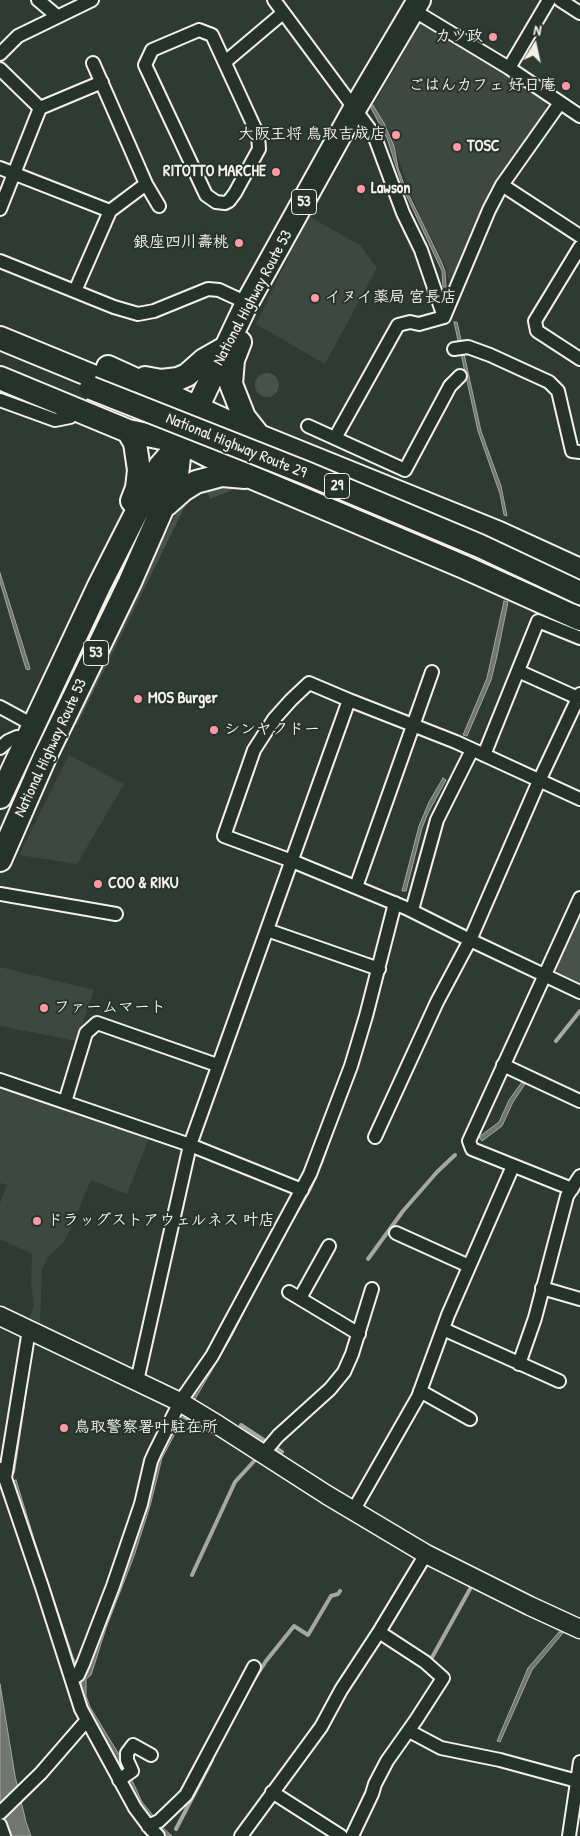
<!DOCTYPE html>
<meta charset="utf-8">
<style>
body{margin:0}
#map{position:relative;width:580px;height:1836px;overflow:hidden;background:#2e3b34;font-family:"Patrick Hand",sans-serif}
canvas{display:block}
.north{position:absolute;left:510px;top:20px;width:50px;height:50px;-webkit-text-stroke:4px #26332d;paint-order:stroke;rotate:10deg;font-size:14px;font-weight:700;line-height:20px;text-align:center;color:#f4f1e8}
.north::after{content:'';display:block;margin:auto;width:18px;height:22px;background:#f4f1e8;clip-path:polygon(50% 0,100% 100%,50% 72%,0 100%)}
</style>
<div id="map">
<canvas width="580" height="1836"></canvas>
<div class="north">N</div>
</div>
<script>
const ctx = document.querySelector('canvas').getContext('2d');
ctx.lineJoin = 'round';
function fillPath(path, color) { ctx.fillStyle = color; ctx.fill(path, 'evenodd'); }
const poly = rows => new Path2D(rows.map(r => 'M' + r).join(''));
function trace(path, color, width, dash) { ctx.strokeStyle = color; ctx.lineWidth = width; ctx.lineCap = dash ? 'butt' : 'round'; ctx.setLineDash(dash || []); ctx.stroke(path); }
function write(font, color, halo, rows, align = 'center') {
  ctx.font = font + ' "Patrick Hand","Klee One",sans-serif'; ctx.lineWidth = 4; ctx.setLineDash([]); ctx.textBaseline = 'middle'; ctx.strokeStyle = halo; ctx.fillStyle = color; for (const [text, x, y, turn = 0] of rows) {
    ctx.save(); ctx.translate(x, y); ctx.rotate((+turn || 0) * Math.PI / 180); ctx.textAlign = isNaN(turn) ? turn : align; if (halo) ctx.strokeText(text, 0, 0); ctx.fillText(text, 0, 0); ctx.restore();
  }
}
fillPath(poly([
 [422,20,545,100,546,109,490,189,451,281,448,280,446,267,424,224,410,192,388,128,374,104],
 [308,216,360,245,377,268,325,364,256,324],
 [69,755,124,784,77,864,19,855],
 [0,967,94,990,77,1041,0,1026],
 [0,1084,150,1136,127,1194,91,1180,65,1241,48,1257,42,1270,40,1323,30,1318,34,1305,31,1284,32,1254,0,1239,0,1203,7,1185,0,1183]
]), '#3c4841');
fillPath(poly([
 '255 385a12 12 0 1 1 24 0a12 12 0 1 1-24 0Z',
 [244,483,363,536,239,487,210,499,205,487],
 [183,500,187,502,77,725,70,721],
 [580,915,580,983,558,974,556,967]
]), '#48524c');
const water = poly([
 [373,105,384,123,394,146,398,168,405,187,441,261,445,271,446,287,443,287,442,271,403,188,387,138,371,108,373,105],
 [454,322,457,322,481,431,501,486,507,516,504,515,500,494,478,431,454,322],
 [0,573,30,668,29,670,26,669,0,582,0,573],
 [504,601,508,602,497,656,491,680,467,736,463,735,487,678,504,601],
 [443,778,446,780,428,813,422,828,406,891,402,891,419,826,429,802,443,778],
 [398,915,374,1014,323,1162,311,1190,267,1265,232,1336,195,1399,191,1398,226,1339,309,1186,398,915],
 [522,1082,525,1084,513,1102,502,1126,482,1141,479,1137,499,1122,509,1100,522,1082],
 [180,1413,185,1415,162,1458,150,1506,134,1556,106,1628,91,1675,86,1679,86,1696,90,1707,123,1761,142,1802,163,1828,172,1836,164,1836,141,1809,116,1761,86,1713,81,1694,81,1678,155,1458,180,1413],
 [16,1480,35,1542,73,1657,78,1666,75,1668,15,1492,13,1481,16,1480],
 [559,1632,563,1633,532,1670,500,1742,497,1741,528,1668,559,1632],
 [0,1684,15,1776,26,1822,31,1836,9,1836,0,1809,0,1684]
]);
fillPath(water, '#6f7770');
trace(water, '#a4a8a0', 1);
trace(poly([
 [0,390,26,401],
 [556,1041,580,1011],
 [368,1259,403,1211,437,1172,455,1155],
 [186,1418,206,1430],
 [241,1425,282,1452],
 [13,1472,23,1405],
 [192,1575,235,1482,256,1459],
 [431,1662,430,1661,470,1589],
 [255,1678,266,1661,294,1626,308,1635,331,1596,338,1594,340,1591],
 [176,1829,212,1760]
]), '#a4a8a0', 4);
const street = poly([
 [38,0,57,16],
 [274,0,374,135,403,213,421,250,444,317],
 [560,0,580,13],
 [413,10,509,68,580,116],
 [199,30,212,35,258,135,259,149,235,193,229,201,225,203,216,202,206,195,145,65,152,50,199,30],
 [0,54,18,36,92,0],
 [225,62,283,13],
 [93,63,146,184,159,206],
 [509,68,549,0],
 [0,69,40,108],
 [0,168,110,211],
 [502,185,580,236],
 [0,209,40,108,102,82],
 [580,247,535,321,537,331,580,359],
 [0,261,114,307,138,314,154,311,208,289,219,290,247,303],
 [75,291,110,211,146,184],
 [444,317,489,210,502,185,560,103],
 [454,349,468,347,490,355,549,382,558,391,572,451,580,452],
 [0,400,55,420,70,417,74,408],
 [308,426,405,470,450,386,460,376],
 [335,438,398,325,410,322,419,324,444,317],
 [518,671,578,698],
 [0,707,35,726],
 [0,748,8,741,17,737,28,738],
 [484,755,538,621,580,638],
 [580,799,456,742,349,700,309,683,291,700,274,719,254,750,224,836,292,861,406,908,470,940,580,992],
 [356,887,432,672],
 [0,894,116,914],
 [412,910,437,820,472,750],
 [267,930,379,969],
 [503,1065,580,1101],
 [0,1080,190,1145,302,1190],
 [65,1102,86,1033,97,1023,217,1065],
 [375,1137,437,1002,470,940,539,781,580,694],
 [572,1189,472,1149,469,1141,580,898],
 [396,1233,469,1266],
 [542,1288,580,1299],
 [289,1292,359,1334],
 [300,1298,329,1246],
 [443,1329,559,1381],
 [519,1364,535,1318,567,1196,580,1176],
 [137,1381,190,1145,349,700],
 [420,1391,470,1419],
 [263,1454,278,1436,330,1389,344,1372,352,1354,372,1289],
 [0,1469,5,1478,42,1587,81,1709,135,1808,150,1828,158,1836],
 [5,1478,29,1330],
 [353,1511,418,1397,448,1315,513,1166],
 [72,1679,78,1675,83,1664,113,1586,141,1504,151,1461,155,1452,180,1402,212,1356,310,1174,351,1066,366,1016,395,903],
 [409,1731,441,1748,500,1760,577,1781],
 [119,1780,132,1771,127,1760,127,1753,133,1745,151,1755],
 [272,1792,341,1836],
 [0,1813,41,1773,87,1720],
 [0,1825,4,1836],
 [148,1826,159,1821,186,1795,254,1667],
 [241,1836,321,1727,341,1690,379,1632,426,1554],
 [352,1836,372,1794,375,1784,387,1761,416,1720,443,1678,425,1662,379,1632],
 [569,1836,580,1762]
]);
const secondary = poly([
 [0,1316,180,1402,218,1425,327,1495,426,1554,530,1606,580,1629]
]);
const highway = poly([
 [0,338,124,389],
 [240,342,233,360,231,384,244,417,259,436],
 [108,367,259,436,499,533,580,570],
 [0,378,128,431,181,442,251,477,464,567,580,619],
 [145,378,161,381,178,379,187,375,204,360,225,348],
 [128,431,135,443,139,470,137,488,132,501],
 [166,505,183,490,196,482,222,475,245,477],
 [0,797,99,586,160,466,181,442,247,303,354,110,419,0],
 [0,860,45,757,130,582,177,475,181,440]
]);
trace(street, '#f4f1e8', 16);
trace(secondary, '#f4f1e8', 21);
trace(highway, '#f4f1e8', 26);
trace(street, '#26332d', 12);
trace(secondary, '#26332d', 18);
trace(highway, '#26332d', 22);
const highwayBridge = poly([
 [91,388,306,473,480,546,580,593]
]);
trace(highwayBridge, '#f4f1e8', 26, []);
trace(highwayBridge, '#26332d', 22);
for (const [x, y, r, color] of [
 [493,37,5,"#ff9aa2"],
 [566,86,5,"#ff9aa2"],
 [396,135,5,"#ff9aa2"],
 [457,147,5,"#ff9aa2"],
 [276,172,5,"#ff9aa2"],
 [361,189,5,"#ff9aa2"],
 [239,243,5,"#ff9aa2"],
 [315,298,5,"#ff9aa2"],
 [138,699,5,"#ff9aa2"],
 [214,730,5,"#ff9aa2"],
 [98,884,5,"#ff9aa2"],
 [44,1008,5,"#ff9aa2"],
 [37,1221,5,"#ff9aa2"],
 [64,1428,5,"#ff9aa2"]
]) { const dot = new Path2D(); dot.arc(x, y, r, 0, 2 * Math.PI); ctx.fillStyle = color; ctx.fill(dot); trace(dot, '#26332d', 2); }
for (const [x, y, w] of [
 [304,202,25],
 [337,486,25],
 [96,653,25]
]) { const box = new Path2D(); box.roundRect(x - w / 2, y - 12.5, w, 25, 4); ctx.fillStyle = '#26332d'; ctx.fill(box); trace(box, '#f4f1e8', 1); }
write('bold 15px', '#f4f1e8', null, [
 ["53",304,202],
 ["29",337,486],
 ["53",96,653]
]);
write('bold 16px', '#f4f1e8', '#26332d', [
 ["カツ政",483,37,"right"],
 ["ごはんカフェ 好日庵",556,86,"right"],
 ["大阪王将 鳥取吉成店",386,135,"right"],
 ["TOSC",467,147],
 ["RITOTTO MARCHE",266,172,"right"],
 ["Lawson",371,189],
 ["銀座四川壽桃",229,243,"right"],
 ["イヌイ薬局 宮長店",325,298],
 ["MOS Burger",148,699],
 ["シンヤクドー",224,730],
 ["COO & RIKU",108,884],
 ["ファームマート",54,1008],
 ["ドラッグストアウェルネス 叶店",47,1221],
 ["鳥取警察署叶駐在所",74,1428]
], 'left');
write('16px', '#f4f1e8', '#26332d', [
 ["National Highway Route 53",253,298,-62],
 ["National Highway Route 29",236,446,22],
 ["National Highway Route 53",51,748,-65]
]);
</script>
